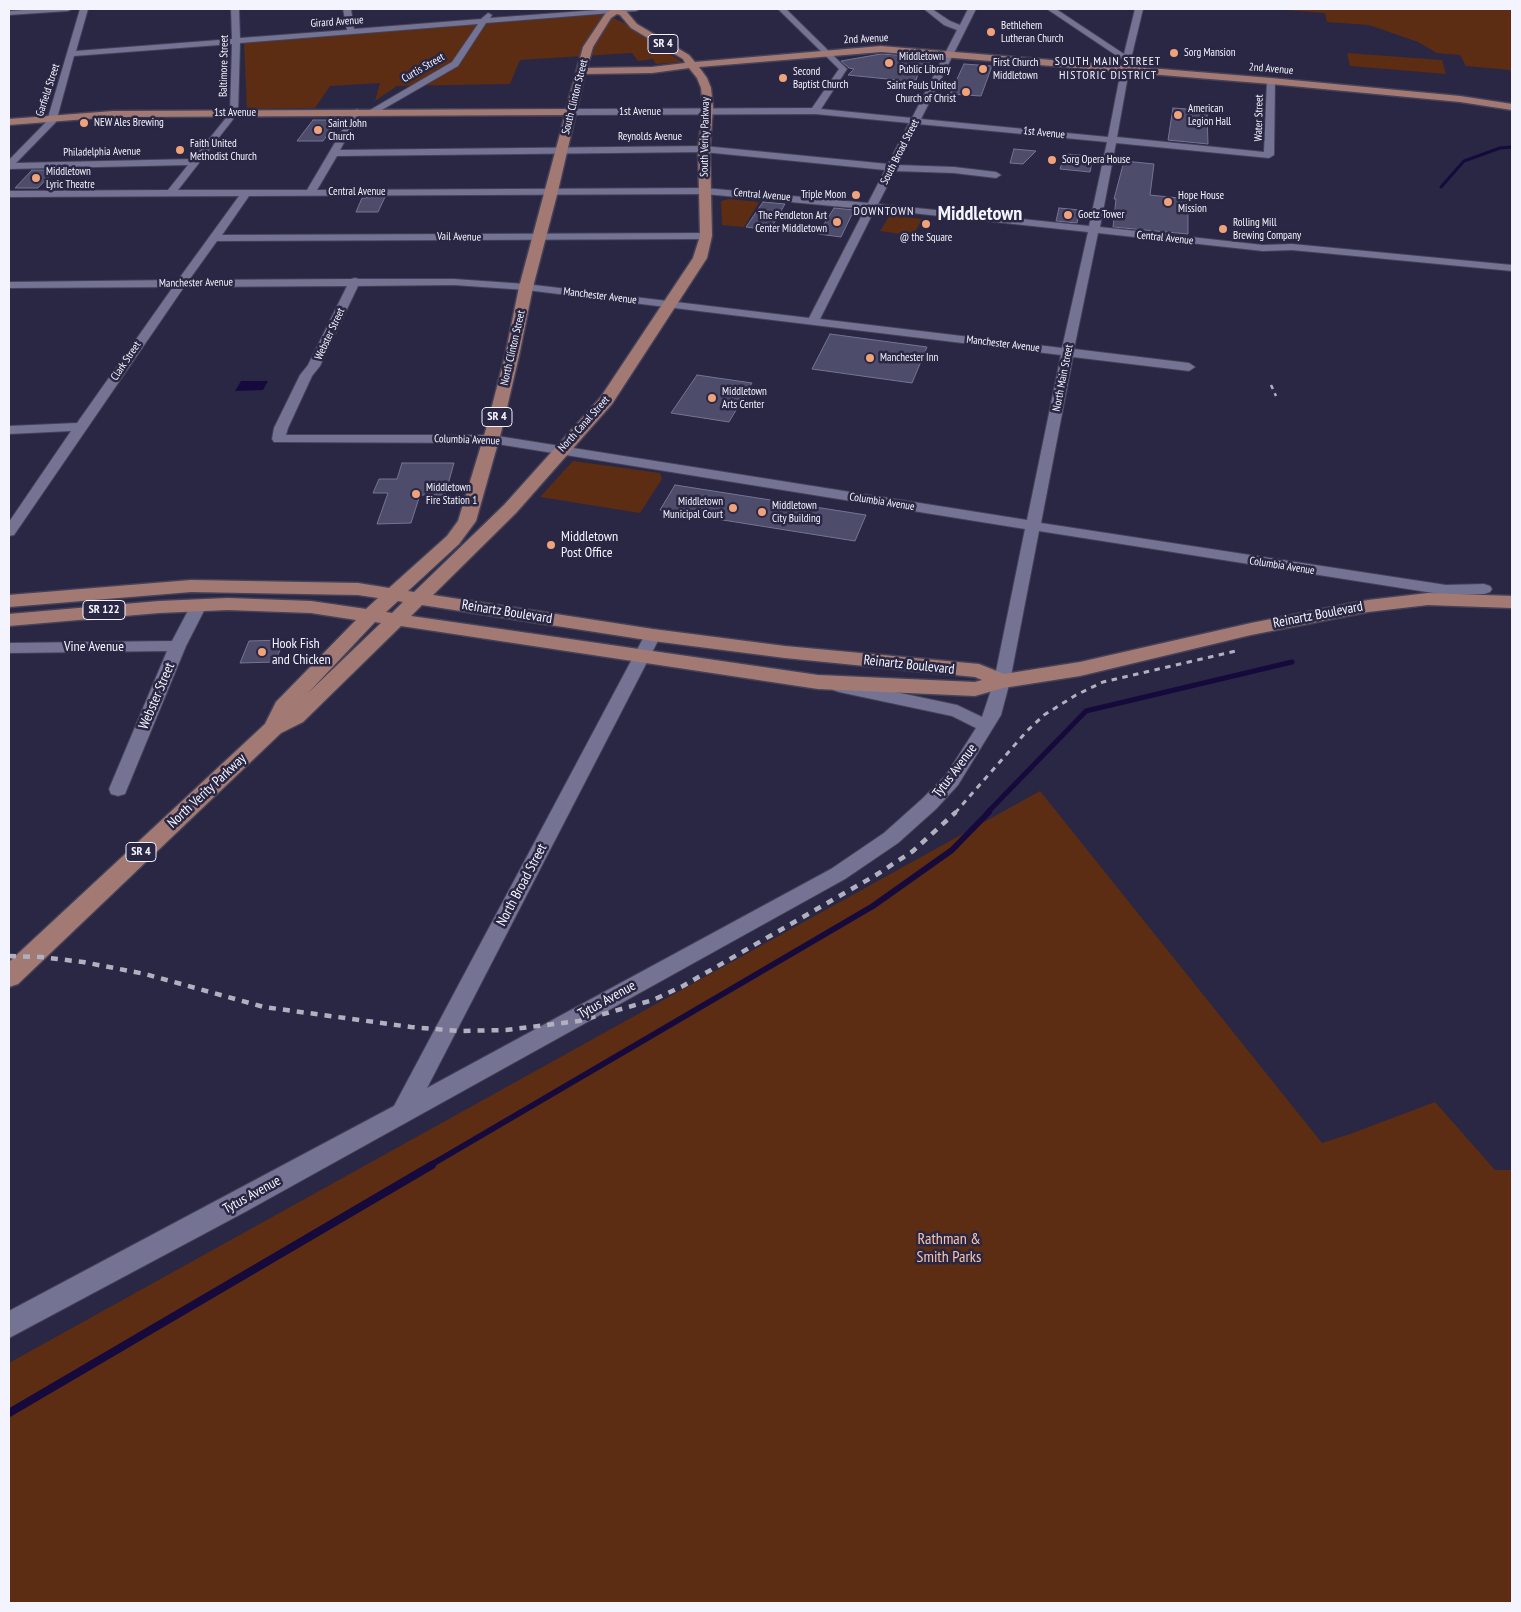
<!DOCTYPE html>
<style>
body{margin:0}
#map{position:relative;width:1521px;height:1612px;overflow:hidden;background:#292743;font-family:"PT Sans Narrow",sans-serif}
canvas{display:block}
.frame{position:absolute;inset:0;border:10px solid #f4f4ff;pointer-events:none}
</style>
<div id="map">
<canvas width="1521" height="1612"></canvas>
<div class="frame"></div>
</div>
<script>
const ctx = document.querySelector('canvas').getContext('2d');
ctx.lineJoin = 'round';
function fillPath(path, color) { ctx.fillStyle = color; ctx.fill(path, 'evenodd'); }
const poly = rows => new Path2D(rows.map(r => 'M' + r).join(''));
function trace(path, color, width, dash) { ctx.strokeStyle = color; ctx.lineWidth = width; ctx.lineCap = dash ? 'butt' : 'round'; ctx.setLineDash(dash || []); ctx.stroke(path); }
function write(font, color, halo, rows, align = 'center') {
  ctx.font = font + ' "PT Sans Narrow",sans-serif'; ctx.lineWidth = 5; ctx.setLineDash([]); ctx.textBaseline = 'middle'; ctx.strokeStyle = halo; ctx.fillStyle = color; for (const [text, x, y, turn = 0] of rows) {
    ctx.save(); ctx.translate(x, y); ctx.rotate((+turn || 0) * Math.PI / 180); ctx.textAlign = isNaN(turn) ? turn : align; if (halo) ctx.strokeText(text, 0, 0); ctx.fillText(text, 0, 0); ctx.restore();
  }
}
fillPath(poly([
 [1270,9,1512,9,1512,76,1510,70,1466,66,1460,55,1437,53,1418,42,1369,25,1327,22,1325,13],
 [605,14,624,23,682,62,656,64,653,59,638,61,632,53,520,60,510,84,397,86,375,101,380,83,330,86,315,108,247,109,244,43],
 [1347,53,1442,60,1446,74,1350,66],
 [729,199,759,202,744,227,722,225,721,201],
 [890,215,922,219,913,236,880,231],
 [573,461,660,473,662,479,640,513,540,497],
 [1040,791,1322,1143,1350,1134,1435,1102,1495,1170,1512,1170,1512,1603,9,1603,9,1363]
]), '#5c2d13');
fillPath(poly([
 [241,381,268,381,263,390,235,391]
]), '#160a3d');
trace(poly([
 [1441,187,1464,161,1500,148,1512,147]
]), '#160a3d', 3);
trace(poly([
 [987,813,1086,711,1292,662]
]), '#160a3d', 5);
trace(poly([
 [429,1166,873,906,952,850,989,812]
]), '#160a3d', 6);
trace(poly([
 [9,1413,432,1165]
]), '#160a3d', 8);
const building = poly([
 [881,54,912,56,932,58,925,71,919,71,916,80,907,81,848,75,854,69,849,68,841,61,881,54],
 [964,64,992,66,981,96,950,94,964,64],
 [1173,108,1201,110,1201,113,1207,114,1208,144,1168,140,1173,108],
 [313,120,338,120,323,141,297,141,313,120],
 [1014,149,1036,151,1023,164,1010,163,1014,149],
 [1065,154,1093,156,1090,172,1060,169,1065,154],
 [1124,161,1154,164,1150,195,1188,199,1188,234,1113,227,1116,199,1114,199,1124,161],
 [32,170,55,170,38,188,15,188,32,170],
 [385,197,378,212,356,212,362,198,385,197],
 [763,202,785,204,770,230,746,227,763,202],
 [834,208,854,210,841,237,818,234,834,208],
 [1059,208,1080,210,1077,223,1056,221,1059,208],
 [830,334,927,347,912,383,812,369,830,334],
 [697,375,752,383,729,422,671,413,697,375],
 [402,463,454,463,445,495,420,495,411,523,377,524,388,493,373,493,379,479,397,479,402,463],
 [675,485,866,515,855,541,660,510,675,485],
 [284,640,275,662,240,663,249,641,284,640]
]);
fillPath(building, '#4d4c6a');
trace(building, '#757494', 1);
const minor = poly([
 [38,9,72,9,68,11,9,15,9,11,38,9],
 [80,9,88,9,76,51,232,39,231,9,239,9,240,38,347,30,343,9,351,9,354,29,481,19,488,13,492,15,490,18,611,9,640,9,636,11,486,23,458,66,373,115,369,112,370,110,452,62,478,24,240,43,238,113,178,190,307,190,353,112,357,109,361,112,340,150,704,146,888,164,909,123,815,114,572,115,568,112,572,109,812,108,839,69,778,9,786,9,847,69,821,109,912,118,957,30,944,25,924,9,932,9,950,21,960,25,968,9,976,9,921,119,1108,137,1123,60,1047,9,1056,9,1124,54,1135,9,1143,9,1131,59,1117,137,1264,152,1267,81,1271,78,1275,81,1274,155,1269,158,1116,143,1100,227,1263,245,1292,244,1512,265,1512,271,1292,250,1263,251,1098,233,1074,349,1189,363,1195,367,1189,371,1073,357,1041,523,1446,585,1484,584,1490,586,1492,589,1490,592,1484,594,1446,595,1039,531,1010,681,1001,715,958,785,936,809,898,843,845,879,245,1212,9,1338,9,1311,394,1106,647,631,653,630,659,631,661,635,427,1088,831,869,884,833,922,799,946,775,976,728,952,716,839,692,833,690,830,686,833,682,839,680,957,705,982,717,994,681,1025,529,491,443,274,442,272,439,274,428,300,375,308,365,347,286,184,287,14,535,9,536,9,522,71,431,9,434,9,426,77,423,173,287,9,288,9,282,178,280,239,196,9,197,9,191,168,190,188,165,9,169,9,160,47,121,80,9],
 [232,44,230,113,193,159,16,163,56,122,74,56,232,44],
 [918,124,1107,142,1089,226,878,204,895,171,954,173,996,178,1001,175,996,172,954,167,897,165,918,124],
 [704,152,885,170,868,203,705,188,317,190,337,156,704,152],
 [705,194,865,209,809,318,526,284,454,279,359,279,355,278,351,279,189,280,217,241,706,239,711,236,706,233,222,235,249,196,705,194],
 [875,209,1088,232,1062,348,820,319,875,209],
 [454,285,526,290,1061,355,1027,520,491,435,286,435,288,428,312,376,320,366,358,286,454,285],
 [199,600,205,602,207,605,186,646,127,789,125,794,118,796,111,794,109,789,167,651,9,653,9,643,172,641,191,605,193,602,199,600]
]);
const major = poly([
 [612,9,626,11,637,24,689,55,695,62,881,46,1271,78,1460,96,1512,104,1512,110,1460,102,1271,84,881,52,699,67,707,78,711,88,713,107,710,149,712,236,707,258,612,404,516,513,433,595,653,629,785,646,979,664,1004,674,1080,662,1251,623,1368,600,1428,593,1512,596,1512,608,1428,605,1368,612,1251,635,1080,676,1003,688,975,696,818,689,401,626,303,722,281,733,18,984,9,987,9,962,265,724,276,702,356,620,311,613,228,610,159,613,9,626,9,614,159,601,228,598,311,601,366,609,378,598,358,595,191,592,9,607,9,595,191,580,358,583,389,588,447,536,458,521,486,429,505,356,519,287,565,115,113,117,9,125,9,119,113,111,566,109,583,47,605,14,612,9],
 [617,14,620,15,631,28,683,59,685,63,652,67,587,68,593,47,611,18,617,14],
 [689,68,697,78,701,88,703,107,698,149,700,236,693,258,600,398,504,505,414,592,408,591,459,544,476,521,502,429,519,356,533,287,558,191,585,74,652,73,689,68],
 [398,601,403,602,392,613,386,612,398,601],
 [422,605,653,641,785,658,975,677,982,680,975,682,818,675,411,616,422,605],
 [375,622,381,623,308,693,375,622]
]);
trace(minor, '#444158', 2);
trace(major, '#444158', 3);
fillPath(minor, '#747393');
fillPath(major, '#a37a73');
trace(poly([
 [1271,385,1276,396]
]), '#b1b0c1', 2.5, [4.5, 4.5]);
trace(poly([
 [955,813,1027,731,1044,715,1076,695,1103,682,1240,650]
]), '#b1b0c1', 3, [5.5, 5.5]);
trace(poly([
 [9,956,41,957,83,962,145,974,264,1007,411,1027,459,1031,506,1030,579,1021,653,1000,683,986,876,875,913,851,956,812]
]), '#b1b0c1', 4.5, [7, 7]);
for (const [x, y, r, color] of [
 [991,32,5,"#f0a27a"],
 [1174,53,5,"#f0a27a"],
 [889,63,5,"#f0a27a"],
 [983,69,5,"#f0a27a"],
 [783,78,5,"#f0a27a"],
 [966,92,5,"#f0a27a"],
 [1178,115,5,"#f0a27a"],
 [84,123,5,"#f0a27a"],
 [318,130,5,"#f0a27a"],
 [180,150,5,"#f0a27a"],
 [1052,160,5,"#f0a27a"],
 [36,178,5,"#f0a27a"],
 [856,195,5,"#f0a27a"],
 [1168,202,5,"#f0a27a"],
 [1068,215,5,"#f0a27a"],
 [837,222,5,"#f0a27a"],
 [926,224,5,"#f0a27a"],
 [1223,229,5,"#f0a27a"],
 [870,358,5,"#f0a27a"],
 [712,398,5,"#f0a27a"],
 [416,494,5,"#f0a27a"],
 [733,508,5,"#f0a27a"],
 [762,512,5,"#f0a27a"],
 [551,545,5,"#f0a27a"],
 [262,652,5,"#f0a27a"]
]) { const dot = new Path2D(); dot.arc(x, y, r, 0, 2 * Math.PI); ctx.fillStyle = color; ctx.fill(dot); trace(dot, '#292743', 2); }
write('11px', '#f4f4ff', '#292743', [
 ["Girard Avenue",337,22,-4],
 ["2nd Avenue",866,39,-3],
 ["Baltimore Street",224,66,-89],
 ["Curtis Street",423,68,-30],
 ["2nd Avenue",1271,69,5],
 ["Garfield Street",48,90,-72],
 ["South Clinton Street",575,97,-76],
 ["1st Avenue",640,112],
 ["1st Avenue",235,113],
 ["Water Street",1259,118,-89],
 ["1st Avenue",1044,133,6],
 ["Reynolds Avenue",650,137],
 ["South Verity Parkway",705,137,-89],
 ["Philadelphia Avenue",102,152,-1],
 ["South Broad Street",900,152,-63],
 ["Central Avenue",357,192],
 ["Central Avenue",762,195,5],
 ["Vail Avenue",459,237,1],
 ["Central Avenue",1165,238,6],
 ["Manchester Avenue",196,283,-1],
 ["Manchester Avenue",600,296,7],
 ["Webster Street",330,334,-65],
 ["Manchester Avenue",1003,344,7],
 ["North Clinton Street",513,348,-77],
 ["Clark Street",126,361,-56],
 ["North Main Street",1063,378,-79],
 ["North Canal Street",584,424,-48],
 ["Columbia Avenue",467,440,2],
 ["Columbia Avenue",882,502,9],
 ["Columbia Avenue",1282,566,9]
]);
write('11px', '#f4f4ff', '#292743', [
 ["Bethlehem",1001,26],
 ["Lutheran Church",1001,39],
 ["Sorg Mansion",1184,53],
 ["Middletown",899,57],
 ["Public Library",899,70],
 ["First Church",993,63],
 ["Middletown",993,76],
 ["Second",793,72],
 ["Baptist Church",793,85],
 ["Saint Pauls United",956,86,"right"],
 ["Church of Christ",956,99,"right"],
 ["American",1188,109],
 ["Legion Hall",1188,122],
 ["NEW Ales Brewing",94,123],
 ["Saint John",328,124],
 ["Church",328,137],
 ["Faith United",190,144],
 ["Methodist Church",190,157],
 ["Sorg Opera House",1062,160],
 ["Middletown",46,172],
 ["Lyric Theatre",46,185],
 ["Triple Moon",846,195,"right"],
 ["Hope House",1178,196],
 ["Mission",1178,209],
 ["Goetz Tower",1078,215],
 ["The Pendleton Art",827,216,"right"],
 ["Center Middletown",827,229,"right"],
 ["Rolling Mill",1233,223],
 ["Brewing Company",1233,236],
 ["@ the Square",926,238,"center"],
 ["Manchester Inn",880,358],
 ["Middletown",722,392],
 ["Arts Center",722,405],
 ["Middletown",426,488],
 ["Fire Station 1",426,501],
 ["Middletown",723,502,"right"],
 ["Municipal Court",723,515,"right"],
 ["Middletown",772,506],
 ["City Building",772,519]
], 'left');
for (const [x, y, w] of [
 [663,44,30],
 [497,417,30],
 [104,610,42],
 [141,852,30]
]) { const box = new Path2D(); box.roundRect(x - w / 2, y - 9.5, w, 19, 4); ctx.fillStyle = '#292743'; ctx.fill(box); trace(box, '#f4f4ff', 1); }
write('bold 12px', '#f4f4ff', null, [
 ["SR 4",663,44],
 ["SR 4",497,417],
 ["SR 122",104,610],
 ["SR 4",141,852]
]);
ctx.letterSpacing = '1px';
write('12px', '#f4f4ff', '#292743', [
 ["SOUTH MAIN STREET",1108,62],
 ["HISTORIC DISTRICT",1108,76],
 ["DOWNTOWN",884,212]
]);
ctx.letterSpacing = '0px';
write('14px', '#f4f4ff', '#292743', [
 ["Middletown",561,537],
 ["Post Office",561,553],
 ["Hook Fish",272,644],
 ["and Chicken",272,660]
], 'left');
write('14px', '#f4f4ff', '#292743', [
 ["Reinartz Boulevard",507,612,9],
 ["Reinartz Boulevard",1318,615,-11],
 ["Vine Avenue",94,647],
 ["Reinartz Boulevard",909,665,6],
 ["Webster Street",157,696,-67],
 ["Tytus Avenue",955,771,-53],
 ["North Verity Parkway",207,791,-43],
 ["North Broad Street",522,885,-62],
 ["Tytus Avenue",607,1000,-29],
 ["Tytus Avenue",252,1195,-29]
]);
write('16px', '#fcc5aa', '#292743', [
 ["Rathman &",949,1239],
 ["Smith Parks",949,1257]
]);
write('bold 20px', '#f4f4ff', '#292743', [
 ["Middletown",980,214]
]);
</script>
